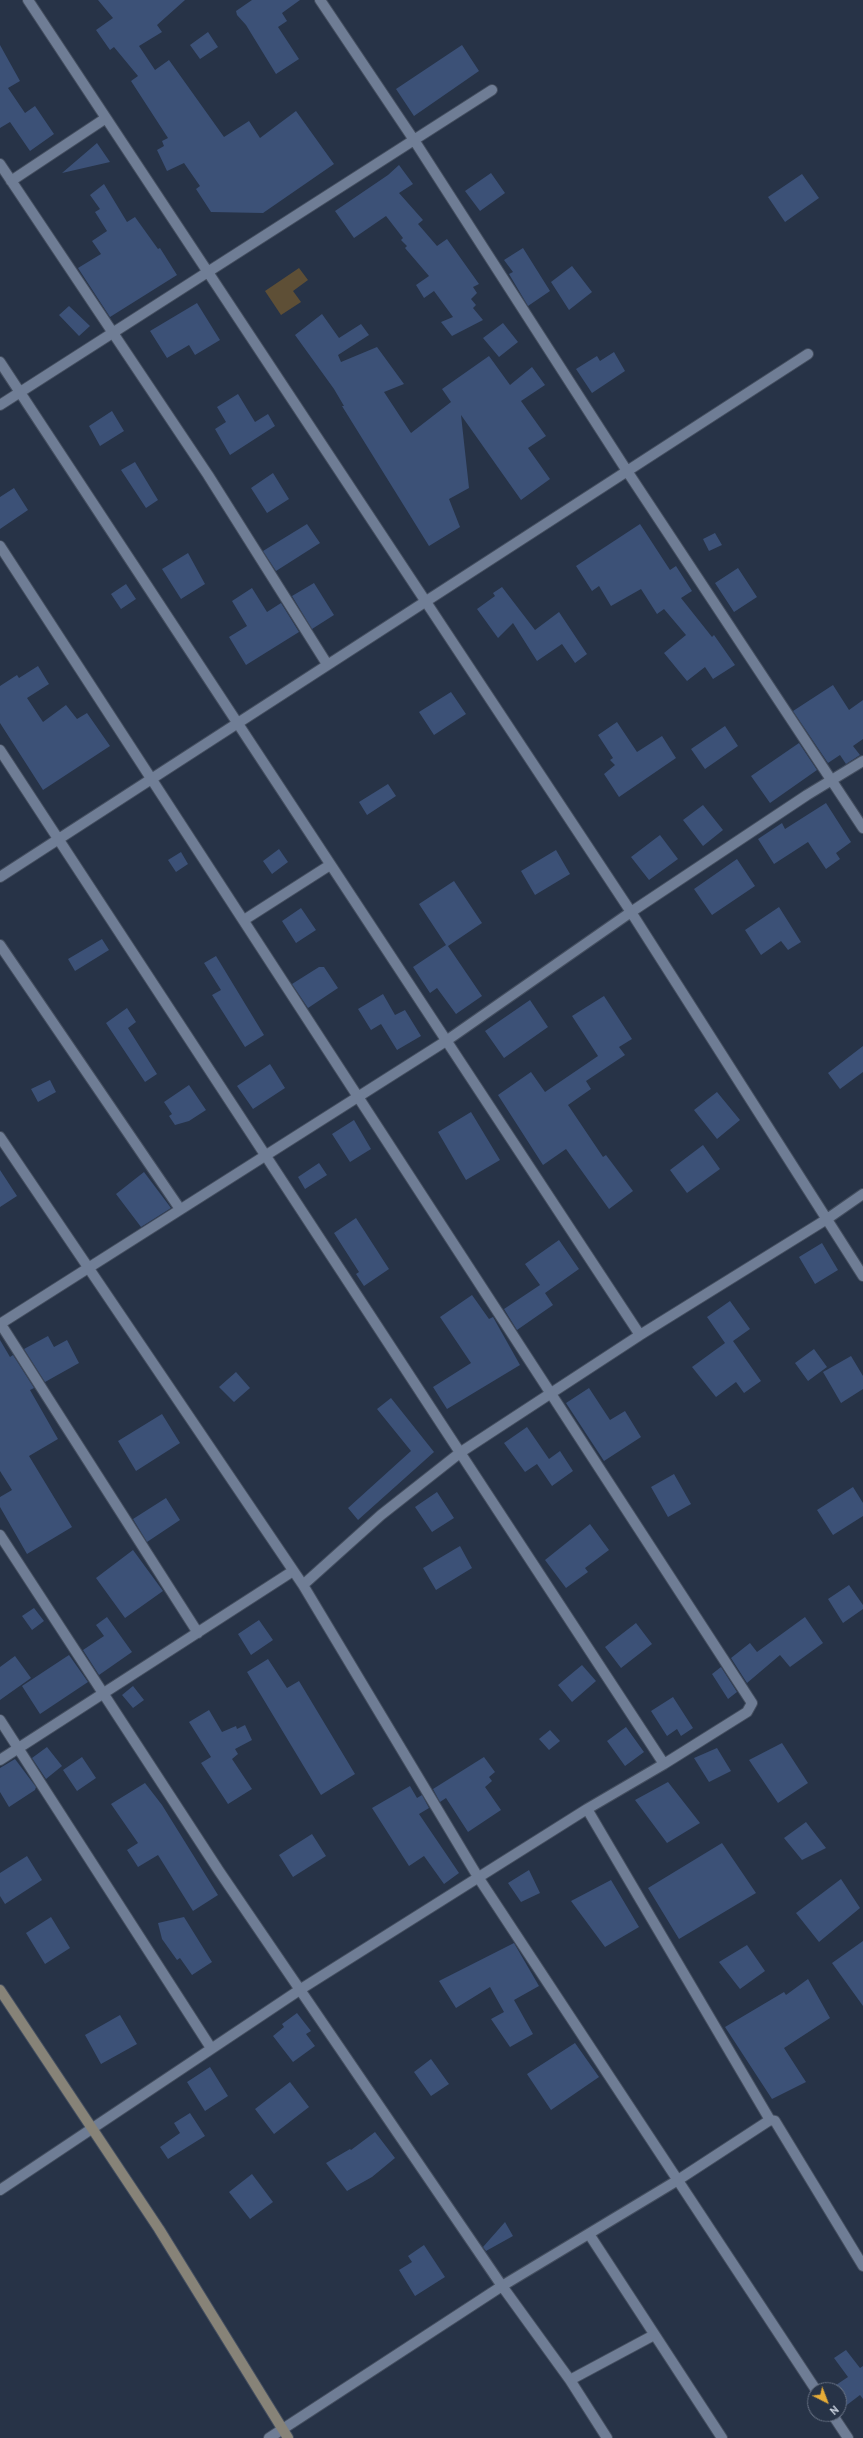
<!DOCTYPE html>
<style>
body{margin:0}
#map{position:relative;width:863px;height:2438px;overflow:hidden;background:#273347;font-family:"PT Sans",sans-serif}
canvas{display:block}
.north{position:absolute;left:807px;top:2382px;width:40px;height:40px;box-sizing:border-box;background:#273347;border:1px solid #697385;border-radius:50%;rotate:138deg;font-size:11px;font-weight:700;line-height:16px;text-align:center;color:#ccd4e1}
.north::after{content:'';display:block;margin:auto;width:14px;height:18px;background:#e7ac37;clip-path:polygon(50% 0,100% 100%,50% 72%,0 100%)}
</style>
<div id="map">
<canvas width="863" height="2438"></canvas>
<div class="north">N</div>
</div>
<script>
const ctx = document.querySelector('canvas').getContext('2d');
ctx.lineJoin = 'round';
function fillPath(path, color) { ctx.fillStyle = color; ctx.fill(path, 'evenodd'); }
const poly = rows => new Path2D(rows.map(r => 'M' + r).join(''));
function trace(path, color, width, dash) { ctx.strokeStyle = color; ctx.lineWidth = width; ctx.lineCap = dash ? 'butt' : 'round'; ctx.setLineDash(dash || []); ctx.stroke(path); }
fillPath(poly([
 [299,268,308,280,293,291,301,302,281,315,265,291]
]), '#5e4f36');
fillPath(poly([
 [98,0,185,0,157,25,162,32,139,46,155,70,169,60,224,137,249,121,260,138,296,111,334,164,263,213,211,212,196,189,200,186,184,163,167,171,157,150,164,146,162,141,168,138,131,81,138,76,114,47,110,50,96,30,113,18],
 [252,0,300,0,282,13,287,21,278,27,299,59,276,74,246,25,237,15,236,11],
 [208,32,218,47,200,59,190,45],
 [0,45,20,81,8,88,25,113,35,106,54,134,30,151,10,122,0,128],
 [462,45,479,71,414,116,396,89],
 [97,143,110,162,62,173],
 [399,165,413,184,399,193,423,220,418,224,437,246,447,239,479,284,473,287,477,293,471,299,476,305,473,308,483,320,452,336,441,322,453,317,434,291,424,298,416,285,429,276,405,248,407,246,401,240,403,238,386,216,354,238,335,211,388,175],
 [491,173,505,193,480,211,465,191],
 [802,174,819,198,785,222,768,197],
 [104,184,127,222,135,217,158,249,160,248,177,275,110,317,78,268,101,254,92,241,107,231,95,212,100,209,90,195],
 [523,248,550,291,528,306,509,274,513,272,504,260],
 [572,266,592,292,569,310,551,282],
 [197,303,220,340,195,355,189,345,167,358,150,331],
 [69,306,90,326,79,336,59,315],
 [322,314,339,338,361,324,369,335,338,355,341,362,377,347,404,384,384,392,411,433,451,402,442,389,489,356,510,385,532,367,545,385,521,401,546,436,528,448,550,479,521,500,461,415,469,488,449,499,460,527,429,546,342,406,344,406,334,389,295,335],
 [503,323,518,342,499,357,483,338],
 [614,352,625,371,592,393,576,369,597,356,600,361],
 [238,394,255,422,268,414,275,426,230,455,215,429,226,422,217,407],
 [112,411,124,431,100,446,89,426],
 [135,462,158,500,146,508,121,470],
 [273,473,289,499,267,513,251,488],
 [14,488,28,510,0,529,0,497],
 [307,524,320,543,276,571,263,551],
 [640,524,670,570,676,566,692,591,681,598,712,637,714,635,735,665,713,679,705,667,687,681,664,653,686,635,664,609,657,614,641,589,611,606,599,586,592,591,576,566],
 [715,533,722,545,709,551,703,539],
 [188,553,205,584,181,599,162,569],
 [738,568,757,597,734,612,715,583],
 [314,583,334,615,312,629,292,596],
 [126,584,136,599,121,609,111,594],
 [502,587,535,630,559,612,587,654,575,663,562,644,537,661,513,623,498,638,477,609,495,596,493,593],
 [252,588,267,612,281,603,299,632,246,665,229,637,247,626,232,601],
 [38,666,49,684,27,698,43,722,66,705,77,719,87,713,110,746,43,790,0,723,0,686,17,675,19,678],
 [833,685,849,710,863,700,863,739,853,746,860,755,846,764,840,755,828,763,793,711],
 [451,692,466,714,434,735,419,712],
 [617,722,637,752,662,736,676,758,619,797,604,774,615,765,610,760,613,758,598,735],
 [725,726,738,746,705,769,691,749],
 [799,743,817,770,770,803,751,776],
 [388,784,396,796,367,815,359,802],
 [826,803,851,842,836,853,840,859,826,869,808,842,774,864,758,839,782,823,785,829],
 [703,805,723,830,703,846,683,820],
 [660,835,678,859,649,880,631,857],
 [279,849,288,862,272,874,263,861],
 [556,850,570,874,535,895,521,871],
 [181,852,188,864,176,872,168,860],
 [737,859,755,886,712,915,694,889],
 [454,881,482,923,448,946,482,996,456,1014,437,988,430,993,413,967,446,945,419,904],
 [779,907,801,942,788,950,781,941,761,955,745,930],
 [301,908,316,930,296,943,282,921],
 [102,939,109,950,75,971,68,959],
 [216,956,264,1035,245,1047,212,995,221,990,204,963],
 [319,967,324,967,338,988,308,1008,292,984],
 [383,994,395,1015,405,1010,421,1036,397,1050,381,1024,371,1030,358,1009],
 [604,996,632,1039,619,1047,625,1055,586,1081,591,1089,568,1105,603,1157,606,1155,633,1191,609,1209,566,1149,543,1165,498,1095,531,1072,545,1092,598,1056,572,1016],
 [530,1000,548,1027,504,1058,485,1031],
 [127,1008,136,1022,128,1028,157,1074,145,1082,106,1023],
 [863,1046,863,1072,840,1089,828,1073],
 [270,1064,285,1088,253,1109,237,1086],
 [50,1080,56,1092,38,1102,31,1089],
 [189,1085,206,1110,189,1121,175,1125,169,1116,172,1114,164,1102],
 [717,1092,740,1120,717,1139,694,1110],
 [471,1112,500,1160,466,1180,438,1132],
 [354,1120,371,1149,350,1162,332,1134],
 [703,1145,720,1169,687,1193,670,1170],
 [319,1163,327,1175,305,1189,298,1177],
 [0,1170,17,1196,0,1207],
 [144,1172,171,1208,141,1227,116,1194],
 [356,1218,389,1269,364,1286,356,1274,359,1272,334,1233],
 [559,1240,579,1269,545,1293,553,1305,517,1330,504,1309,540,1285,525,1264],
 [822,1243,838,1270,815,1284,799,1257],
 [472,1295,489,1319,493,1317,520,1365,447,1409,433,1387,471,1363,440,1317],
 [730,1301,750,1329,733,1341,761,1381,744,1393,736,1382,716,1397,692,1367,725,1343,707,1317],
 [48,1336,54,1347,67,1340,79,1363,45,1382,24,1349],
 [0,1340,10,1357,13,1355,34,1388,30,1390,58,1439,29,1456,72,1527,27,1554,0,1507,0,1497,12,1490,0,1471],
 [814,1349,827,1367,808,1381,795,1363],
 [851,1356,863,1376,863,1389,841,1403,823,1372],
 [236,1372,250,1388,234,1402,219,1387],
 [589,1388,610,1420,625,1411,641,1437,604,1461,566,1403],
 [391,1398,434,1452,358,1520,348,1508,411,1451,377,1409],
 [162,1414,180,1443,136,1471,118,1441],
 [527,1427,549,1459,560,1451,573,1471,552,1486,537,1464,525,1472,504,1443],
 [674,1474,691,1504,668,1517,651,1487],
 [853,1487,863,1503,863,1516,833,1535,817,1510],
 [437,1492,454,1518,432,1532,415,1507],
 [166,1498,180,1520,147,1542,133,1519],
 [590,1524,609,1550,585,1568,588,1572,566,1588,545,1560],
 [460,1546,472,1568,436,1590,423,1568],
 [133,1550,163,1591,125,1618,96,1578],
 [849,1585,863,1605,863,1609,843,1623,828,1599],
 [34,1608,44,1621,32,1630,22,1616],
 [107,1617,132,1652,99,1675,83,1650,104,1636,96,1625],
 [805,1617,823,1643,790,1667,780,1655,747,1683,731,1658,750,1643,757,1652],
 [259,1620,273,1640,251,1655,238,1634],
 [636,1623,652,1644,621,1668,605,1647],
 [69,1655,88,1682,40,1714,22,1686],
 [15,1656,31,1678,0,1700,0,1667],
 [268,1659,287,1688,299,1681,355,1774,321,1795,247,1672],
 [582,1665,596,1681,572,1702,558,1685],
 [721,1667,737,1692,728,1699,712,1674],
 [133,1686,144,1700,133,1708,122,1695],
 [673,1697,693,1728,681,1736,677,1729,667,1736,651,1711],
 [209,1710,222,1732,236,1726,237,1729,245,1725,252,1740,235,1749,238,1754,232,1759,252,1789,228,1804,201,1763,211,1757,189,1722],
 [626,1727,644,1752,625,1766,607,1741],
 [550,1730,560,1741,549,1750,539,1739],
 [782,1743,808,1783,778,1803,749,1760],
 [47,1747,62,1766,46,1779,32,1758],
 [717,1748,731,1771,709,1782,694,1758],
 [82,1757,96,1778,77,1791,63,1770],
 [484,1757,495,1772,489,1777,492,1781,485,1787,501,1810,468,1832,446,1798,440,1802,433,1789],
 [15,1759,36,1787,35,1790,9,1807,0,1792,0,1768],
 [668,1782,700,1823,667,1843,635,1800],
 [145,1783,162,1805,218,1895,193,1911,158,1855,138,1867,127,1850,138,1843,111,1804],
 [410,1786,417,1798,422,1795,429,1808,419,1814,459,1873,444,1884,424,1856,409,1866,372,1808],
 [806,1822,826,1848,802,1860,784,1838],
 [312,1834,326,1856,293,1877,279,1855],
 [722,1843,756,1893,679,1939,648,1888],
 [27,1856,42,1880,5,1904,0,1896,0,1873],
 [529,1870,540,1893,521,1902,508,1883],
 [841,1879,860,1908,819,1942,796,1913],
 [611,1880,639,1927,605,1947,571,1901],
 [51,1917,70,1948,45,1964,26,1933],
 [184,1917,212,1962,192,1975,180,1958,177,1960,162,1939,158,1923],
 [863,1941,863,2006,832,1963],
 [514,1943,539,1986,514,2000,533,2034,510,2047,491,2019,504,2012,490,1987,456,2008,439,1981],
 [747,1945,765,1971,740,1989,719,1962],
 [808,1979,830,2018,784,2048,806,2082,772,2099,725,2027,784,1992,786,1995],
 [297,2013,311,2031,306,2034,315,2046,293,2062,273,2036,284,2027,282,2024],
 [120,2015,137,2044,101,2064,85,2035],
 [575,2043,599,2077,551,2110,527,2074],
 [431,2059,449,2084,431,2096,414,2072],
 [210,2067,228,2096,205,2111,187,2082],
 [290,2082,309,2107,274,2134,255,2109],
 [190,2113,205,2136,168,2159,160,2147,180,2133,174,2123],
 [375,2132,395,2158,372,2177,347,2191,326,2163,350,2149,351,2150],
 [252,2174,273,2202,250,2219,229,2192],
 [505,2222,513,2236,486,2251,483,2247],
 [424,2245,445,2277,415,2296,399,2270,412,2262,408,2256],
 [846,2350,860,2368,863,2366,863,2399,860,2395,839,2411,842,2395,836,2385,848,2377,834,2358]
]), '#3c5177');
const street = poly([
 [28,0,631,912,863,1276],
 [320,0,414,140,627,471,863,828],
 [0,164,208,475,327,664],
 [11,181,106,118],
 [0,362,640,1335],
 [0,405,492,90],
 [0,546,752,1703,747,1712,664,1764,587,1809,301,1989,0,2190],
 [0,750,664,1764],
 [0,877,808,354],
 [244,920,330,865],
 [0,945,180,1209],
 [0,1137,303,1585,478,1877,816,2390],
 [0,1323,198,1633],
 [0,1324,446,1041,631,912,807,795,863,761],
 [0,1535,219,1871,502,2286,269,2438],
 [303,1585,381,1515,461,1452,640,1335,827,1219,863,1194],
 [0,1720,211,2048],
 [0,1760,293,1571],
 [587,1809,770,2120],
 [589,2234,722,2438],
 [570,2380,654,2335],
 [832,2414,848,2438],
 [607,2438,570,2380,502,2286,678,2180,770,2120,775,2121,863,2266]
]);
const secondary = poly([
 [0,1990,159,2229,288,2438]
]);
trace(street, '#444e5f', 12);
trace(secondary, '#444e5f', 12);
trace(street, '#6f7d95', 10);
trace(secondary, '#878378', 10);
</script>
